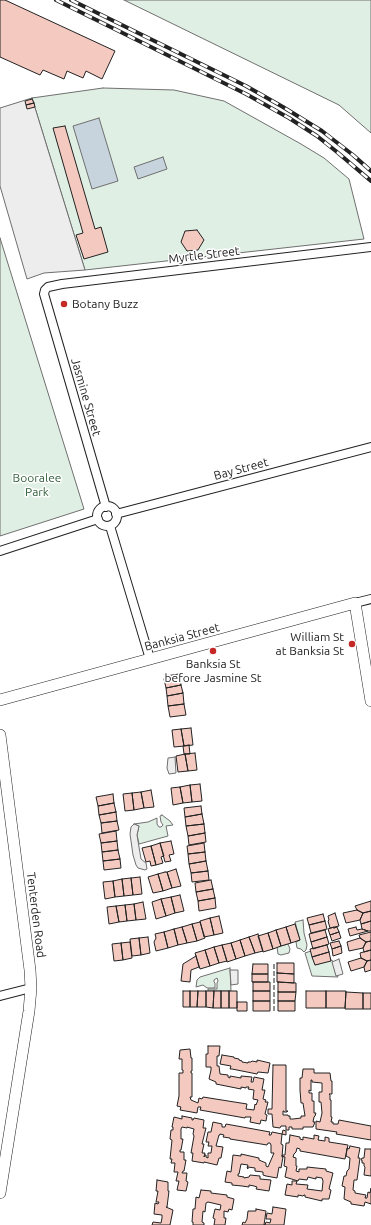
<!DOCTYPE html>
<style>
body{margin:0}
canvas{display:block;background:#fff}
</style>
<canvas width="371" height="1225"></canvas>
<script>
const ctx = document.querySelector('canvas').getContext('2d');
ctx.lineJoin = 'round';
function paint(path, color) {
  ctx.fillStyle = color;
  ctx.fill(path, 'evenodd');
}
function shape(rows) {
  const path = new Path2D();
  for (const r of rows) {
    if (r.length === 3) {
      path.moveTo(r[0] + r[2], r[1]);
      path.arc(r[0], r[1], r[2], 0, 2 * Math.PI);
      continue;
    }
    path.moveTo(r[0], r[1]);
    for (let i = 2; i < r.length; i += 2) path.lineTo(r[i], r[i + 1]);
  }
  return path;
}
function stroke(path, color, width, dash) {
  ctx.strokeStyle = color;
  ctx.lineWidth = width;
  ctx.lineCap = dash ? 'butt' : 'round';
  ctx.setLineDash(dash || []);
  ctx.stroke(path);
}
function write(font, color, halo, rows, align = 'center') {
  ctx.font = font + ' Ubuntu,sans-serif';
  ctx.lineWidth = 3;
  ctx.setLineDash([]);
  ctx.textBaseline = 'middle';
  ctx.strokeStyle = halo;
  ctx.fillStyle = color;
  for (const [text, x, y, turn = 0] of rows) {
    ctx.save();
    ctx.translate(x, y);
    ctx.rotate((+turn || 0) * Math.PI / 180);
    ctx.textAlign = isNaN(turn) ? turn : align;
    if (halo) ctx.strokeText(text, 0, 0);
    ctx.fillText(text, 0, 0);
    ctx.restore();
  }
}
const green = shape([
 [124,0,371,0,371,133,339,105,124,0],
 [103,88,174,90,224,101,301,144,324,158,349,179,364,239,85,270,32,98,103,88],
 [0,238,84,509,0,536,0,238],
 [162,815,170,821,173,825,166,826,168,836,139,844,137,835,139,826,134,824,148,822,157,818,157,824,159,827,161,827,163,825,161,822,160,816,162,815],
 [303,920,304,933,307,945,306,950,304,952,301,949,297,948,296,942,300,940,295,922,303,920],
 [288,944,290,949,289,953,281,955,278,954,277,947,288,944],
 [311,951,315,965,332,960,336,975,337,975,338,977,312,976,305,953,311,951],
 [230,968,231,991,208,991,208,989,217,989,217,983,218,981,217,978,214,980,214,982,215,983,215,988,207,988,203,985,196,987,197,980,200,977,230,968]
]);
paint(green, '#e0efe3');
stroke(green, '#6f6f6f', 1);
const parking = shape([
 [32,98,85,270,44,273,27,279,0,186,0,108,32,98],
 [175,757,176,773,169,774,167,768,168,758,175,757],
 [134,824,139,826,137,835,141,859,146,863,147,869,145,870,138,868,136,865,133,855,130,834,131,827,134,824],
 [339,959,343,974,336,976,332,962,339,959],
 [230,970,238,970,238,984,231,985,230,970]
]);
paint(parking, '#ededed');
stroke(parking, '#6f6f6f', 1);
const water = shape([
 [99,118,118,181,92,189,73,126,99,118],
 [163,157,167,169,138,179,134,167,163,157]
]);
paint(water, '#c7d3dd');
stroke(water, '#6f6f6f', 1);
const building = shape([
 [0,0,5,0,115,51,102,79,86,71,83,78,67,71,64,79,43,70,40,75,0,57,0,0],
 [32,99,34,103,26,105,25,101,32,99],
 [34,103,35,107,27,109,26,105,34,103],
 [65,126,95,229,101,227,108,252,84,259,76,235,83,233,53,128,65,126],
 [197,230,204,240,198,250,187,251,181,242,185,231,197,230],
 [179,674,181,685,166,688,164,679,166,676,179,674],
 [181,685,183,693,167,696,166,688,181,685],
 [183,693,184,704,168,706,167,696,183,693],
 [184,704,186,715,170,717,168,706,184,704],
 [191,728,193,745,184,746,181,729,191,728],
 [181,729,184,746,174,747,172,730,181,729],
 [189,745,190,754,184,754,183,746,189,745],
 [195,753,197,770,188,771,185,754,195,753],
 [185,754,188,771,178,772,176,756,185,754],
 [200,784,202,801,192,802,190,785,200,784],
 [190,785,192,802,183,803,180,787,190,785],
 [180,787,183,803,173,805,171,788,180,787],
 [151,790,154,807,144,808,141,792,151,790],
 [141,792,144,808,134,810,132,793,141,792],
 [132,793,134,810,125,811,123,794,132,793],
 [113,794,114,803,98,806,96,797,113,794],
 [114,803,116,812,99,815,98,806,114,803],
 [201,806,202,814,185,817,184,808,201,806],
 [116,812,117,821,101,823,99,815,116,812],
 [202,814,204,824,186,826,185,817,202,814],
 [117,821,119,830,102,833,101,823,117,821],
 [204,824,205,833,188,836,186,826,204,824],
 [116,831,117,841,101,843,99,834,116,831],
 [205,833,206,842,189,845,188,836,205,833],
 [117,841,118,850,102,852,101,843,117,841],
 [171,841,174,854,169,855,171,861,165,862,160,843,171,841],
 [160,843,164,856,161,857,163,863,156,865,151,846,160,843],
 [204,843,205,852,188,854,187,846,204,843],
 [151,846,156,865,151,866,150,861,146,862,142,848,151,846],
 [118,850,120,859,103,861,102,852,118,850],
 [205,852,206,861,189,864,188,854,205,852],
 [120,859,121,868,104,870,103,861,120,859],
 [206,861,208,871,191,873,189,864,206,861],
 [176,869,181,886,172,888,167,872,176,869],
 [208,871,209,880,192,882,191,873,208,871],
 [165,872,167,872,172,888,163,891,158,874,165,872],
 [158,874,163,891,153,893,148,877,158,874],
 [140,877,142,894,133,895,131,878,140,877],
 [131,878,133,895,124,896,122,879,131,878],
 [122,879,124,896,115,897,113,881,122,879],
 [211,880,213,889,196,892,195,883,211,880],
 [113,881,115,897,105,899,103,882,113,881],
 [213,889,215,898,198,901,196,892,213,889],
 [180,895,184,911,175,913,171,897,180,895],
 [171,897,175,913,166,916,161,899,171,897],
 [215,898,216,908,199,911,198,901,215,898],
 [161,899,166,916,156,919,152,902,161,899],
 [371,901,371,911,363,913,357,910,355,906,371,901],
 [143,902,146,919,136,920,134,904,143,902],
 [134,904,136,920,127,921,125,905,134,904],
 [125,905,127,921,119,922,116,906,125,905],
 [116,906,119,922,109,924,107,907,116,906],
 [357,910,363,913,360,920,346,923,343,913,357,910],
 [371,911,371,921,361,924,360,920,363,913,371,911],
 [335,913,339,926,330,928,328,921,329,920,328,916,335,913],
 [323,914,325,921,309,925,307,918,323,914],
 [219,916,223,933,214,935,210,918,219,916],
 [210,918,214,935,204,937,200,921,210,918],
 [325,921,327,929,311,933,309,925,325,921],
 [371,921,371,931,368,931,362,929,361,924,371,921],
 [200,922,205,938,197,941,192,924,200,922],
 [192,924,197,941,187,943,182,927,192,924],
 [295,924,300,940,291,943,286,927,295,924],
 [182,927,187,943,178,945,174,929,182,927],
 [286,927,291,943,281,946,276,930,286,927],
 [356,927,357,930,362,929,368,931,350,936,348,929,356,927],
 [334,928,337,927,339,932,330,935,328,929,334,927,334,928],
 [174,929,178,945,168,948,164,932,174,929],
 [276,930,281,946,273,949,268,933,276,930],
 [325,930,327,937,311,942,309,934,325,930],
 [164,932,168,948,156,951,154,942,156,938,155,934,164,932],
 [339,932,341,938,332,941,330,935,339,932],
 [371,932,371,941,366,942,360,938,359,935,371,932],
 [268,933,273,949,263,952,258,936,268,933],
 [258,934,263,951,255,953,249,937,258,934],
 [148,937,150,953,141,955,139,938,148,937],
 [249,937,255,953,245,956,240,940,249,937],
 [327,937,329,944,313,949,311,942,327,937],
 [139,938,141,955,132,956,130,939,139,938],
 [360,938,366,942,363,948,349,951,347,942,360,938],
 [240,940,245,956,236,959,231,943,240,940],
 [339,941,341,946,332,949,330,943,339,941],
 [371,941,371,950,364,952,363,948,366,942,371,941],
 [130,942,132,958,123,960,121,943,130,942],
 [121,943,123,960,114,961,112,944,121,943],
 [231,943,236,959,227,962,222,945,231,943],
 [222,945,227,961,219,963,214,947,222,945],
 [327,945,329,952,312,957,310,949,327,945],
 [341,946,342,953,333,956,332,949,341,946],
 [214,947,219,963,210,966,205,950,214,947],
 [205,950,210,966,200,969,195,953,205,950],
 [371,950,371,960,367,961,361,958,360,953,371,950],
 [329,952,331,961,315,965,312,957,329,952],
 [196,956,199,967,191,970,190,982,181,981,183,964,196,956],
 [361,958,367,961,364,967,351,971,348,962,361,958],
 [371,960,371,970,365,972,364,967,367,961,371,960],
 [277,963,294,963,294,974,277,973,277,963],
 [253,964,268,964,268,974,252,974,253,964],
 [277,973,294,974,294,983,277,982,277,973],
 [252,974,268,974,268,982,252,982,252,974],
 [253,982,270,982,270,991,253,991,253,982],
 [278,982,296,983,296,992,278,992,278,982],
 [183,991,190,991,190,1007,183,1007,183,991],
 [190,991,198,991,197,1007,190,1007,190,991],
 [198,991,206,991,206,1007,197,1007,198,991],
 [206,991,214,991,213,1008,206,1007,206,991],
 [214,991,221,991,221,1008,213,1008,214,991],
 [221,991,229,991,229,1008,221,1008,221,991],
 [229,991,237,991,237,1008,229,1008,229,991],
 [253,991,270,991,270,1001,253,1001,253,991],
 [306,991,326,991,326,1008,306,1008,306,991],
 [326,991,346,991,345,1008,326,1008,326,991],
 [278,992,296,992,295,1001,278,1001,278,992],
 [346,992,363,993,363,1009,345,1009,346,992],
 [363,993,371,993,371,1009,363,1009,363,993],
 [253,1001,270,1001,270,1011,253,1011,253,1001],
 [278,1001,295,1001,295,1011,278,1011,278,1001],
 [237,1002,247,1002,247,1011,237,1011,237,1002],
 [208,1046,220,1046,219,1056,217,1056,217,1066,219,1066,220,1074,228,1075,228,1077,230,1078,230,1076,241,1078,241,1076,252,1077,251,1082,253,1082,254,1077,264,1079,262,1090,265,1090,263,1099,266,1100,265,1102,268,1102,265,1114,267,1115,266,1121,261,1120,260,1124,250,1122,251,1117,245,1117,245,1118,200,1110,201,1107,198,1107,197,1113,180,1110,181,1107,177,1106,179,1096,179,1073,183,1073,183,1070,182,1070,182,1059,179,1059,180,1050,190,1049,191,1058,192,1058,192,1071,191,1071,191,1073,192,1073,192,1097,190,1097,191,1100,198,1103,199,1098,202,1099,203,1097,247,1104,246,1109,254,1110,255,1104,256,1105,258,1100,253,1099,254,1090,248,1089,249,1087,246,1087,246,1088,241,1087,241,1089,216,1084,216,1082,209,1079,211,1070,211,1067,206,1067,206,1054,208,1054,208,1046],
 [222,1055,234,1057,234,1058,239,1059,239,1060,242,1061,242,1062,248,1063,248,1062,251,1062,252,1061,257,1062,257,1060,270,1063,268,1073,258,1072,257,1074,232,1069,230,1069,231,1066,220,1064,222,1055],
 [273,1065,286,1065,286,1111,288,1111,287,1112,284,1112,284,1111,283,1111,283,1115,288,1115,288,1116,290,1116,290,1119,293,1119,301,1118,301,1116,305,1116,303,1103,301,1103,300,1090,300,1078,302,1078,303,1069,314,1069,314,1073,330,1073,331,1081,332,1081,332,1094,329,1094,330,1095,330,1100,331,1100,331,1117,332,1117,331,1122,333,1122,333,1124,338,1124,339,1120,371,1126,371,1140,336,1134,337,1132,316,1129,316,1121,320,1122,322,1113,321,1102,319,1102,319,1092,322,1092,322,1083,312,1082,312,1080,311,1080,311,1091,309,1090,309,1093,312,1093,312,1101,314,1101,314,1113,316,1113,315,1116,314,1117,313,1122,315,1122,313,1127,303,1127,303,1129,292,1129,292,1127,289,1127,289,1130,286,1130,286,1126,281,1126,280,1128,273,1127,272,1114,268,1114,268,1109,272,1109,273,1065],
 [182,1116,192,1118,192,1120,193,1120,194,1118,204,1120,203,1128,206,1128,202,1144,204,1144,202,1153,205,1153,204,1157,205,1155,206,1155,206,1157,208,1158,208,1153,211,1153,212,1146,208,1146,209,1142,206,1142,208,1132,211,1132,213,1122,222,1124,222,1127,225,1127,226,1124,270,1132,269,1135,271,1135,272,1132,282,1134,283,1130,286,1131,286,1135,282,1134,281,1144,283,1145,282,1157,283,1157,281,1168,279,1167,277,1178,266,1176,263,1175,263,1172,255,1171,255,1168,248,1167,248,1169,247,1168,248,1165,241,1164,239,1174,238,1174,238,1176,244,1177,244,1178,249,1177,250,1175,260,1176,260,1179,271,1180,269,1191,256,1189,257,1187,254,1186,249,1185,249,1187,242,1186,232,1185,232,1183,225,1182,227,1171,231,1172,233,1155,241,1156,241,1154,259,1158,259,1160,266,1163,266,1166,268,1167,274,1153,271,1153,271,1145,270,1143,268,1143,267,1145,261,1144,230,1139,230,1138,223,1137,224,1135,220,1134,220,1135,219,1135,216,1146,223,1147,221,1158,219,1158,217,1165,204,1162,204,1163,192,1161,193,1153,191,1153,194,1136,193,1134,194,1129,187,1127,187,1128,182,1127,181,1129,181,1139,183,1139,181,1150,180,1150,180,1152,184,1152,184,1160,186,1160,184,1171,183,1171,182,1173,187,1173,186,1181,188,1182,186,1191,177,1190,179,1181,176,1181,178,1172,174,1172,175,1163,171,1163,172,1159,170,1159,172,1140,170,1139,171,1130,173,1130,173,1127,172,1127,174,1117,182,1119,182,1116],
 [290,1135,300,1137,300,1139,303,1140,303,1137,314,1139,314,1135,319,1136,318,1140,325,1141,325,1137,329,1138,329,1142,348,1145,345,1159,300,1151,300,1149,297,1148,296,1152,294,1154,293,1157,296,1158,296,1166,297,1166,296,1171,299,1172,299,1169,307,1169,307,1167,326,1169,326,1171,333,1173,329,1189,331,1190,329,1199,322,1199,322,1201,305,1197,305,1195,304,1195,303,1196,298,1195,298,1197,285,1195,287,1184,292,1185,292,1181,297,1181,296,1184,308,1185,307,1189,322,1191,323,1181,322,1178,316,1177,316,1179,308,1177,307,1180,299,1179,298,1181,285,1177,287,1167,284,1166,285,1157,282,1156,282,1155,285,1155,286,1143,289,1143,290,1135],
 [350,1146,360,1148,358,1158,360,1158,357,1180,354,1180,353,1190,355,1191,355,1193,366,1195,365,1198,367,1198,368,1192,370,1193,371,1188,371,1204,365,1202,364,1206,351,1204,351,1202,344,1199,345,1187,342,1186,344,1176,346,1176,347,1171,349,1169,350,1158,346,1156,347,1148,349,1149,350,1146],
 [365,1149,371,1149,371,1176,364,1175,365,1167,364,1166,364,1163,362,1163,362,1160,361,1160,362,1158,364,1158,365,1149],
 [157,1180,168,1182,168,1191,169,1191,167,1207,166,1207,173,1210,170,1225,152,1225,153,1222,161,1223,162,1218,162,1215,154,1214,155,1203,158,1204,159,1202,156,1202,158,1191,156,1191,157,1180],
 [201,1190,211,1191,211,1193,227,1195,227,1197,234,1199,232,1210,229,1209,228,1212,224,1211,224,1218,226,1218,225,1225,214,1225,215,1219,213,1218,215,1209,220,1210,221,1205,208,1202,206,1203,205,1212,203,1211,202,1222,204,1223,204,1225,193,1225,193,1222,192,1222,193,1209,195,1209,196,1197,199,1198,201,1190],
 [273,1207,286,1209,284,1225,265,1225,266,1222,270,1223,271,1219,266,1219,267,1213,272,1214,273,1207],
 [256,1209,266,1211,264,1225,265,1225,242,1225,243,1222,245,1223,247,1219,248,1211,256,1211,256,1209]
]);
paint(building, '#f3c9c0');
stroke(building, '#222', 1);
const street = shape([
 [107,516,10],
 [106,507,44,294,45,290,48,287,62,284,371,247],
 [116,514,371,447],
 [110,526,150,659],
 [0,551,98,519],
 [355,603,371,599],
 [0,996,31,988]
]);
const secondary = shape([
 [0,700,355,603,371,701],
 [0,735,30,970,31,988,29,1011,0,1193]
]);
stroke(street, '#222', 10);
stroke(secondary, '#222', 12);
stroke(street, '#fff', 8);
stroke(secondary, '#fff', 11);
const rail = shape([
 [56,0,246,94,289,118,317,136,337,152,371,181],
 [71,0,246,86,283,107,322,131,353,155,371,171]
]);
stroke(rail, '#222', 4);
stroke(rail, '#fff', 2.5, [8]);
stroke(shape([
 [274,964,274,1012]
]), '#222', 1, [5, 2]);
for (const [x, y, r, color] of [
 [64,304,4,"#c62828"],
 [352,644,4,"#c62828"],
 [213,651,4,"#c62828"]
]) {
  const dot = new Path2D();
  dot.arc(x, y, r, 0, 2 * Math.PI);
  ctx.fillStyle = color;
  ctx.fill(dot);
  stroke(dot, '#fff', 1.5);
}
write('12px', '#222', '#fff', [
 ["Myrtle Street",204,255,-7],
 ["Jasmine Street",86,397,74],
 ["Bay Street",241,469,-15],
 ["Banksia Street",182,637,-15],
 ["Tenterden Road",36,915,83]
]);
write('12px', '#222', '#fff', [
 ["Botany Buzz",72,304],
 ["William St",344,637,"right"],
 ["at Banksia St",344,651,"right"],
 ["Banksia St",213,664,"center"],
 ["before Jasmine St",213,678,"center"]
], 'left');
write('12px', '#2f5e38', '#fff', [
 ["Booralee",37,478],
 ["Park",37,492]
]);
</script>
